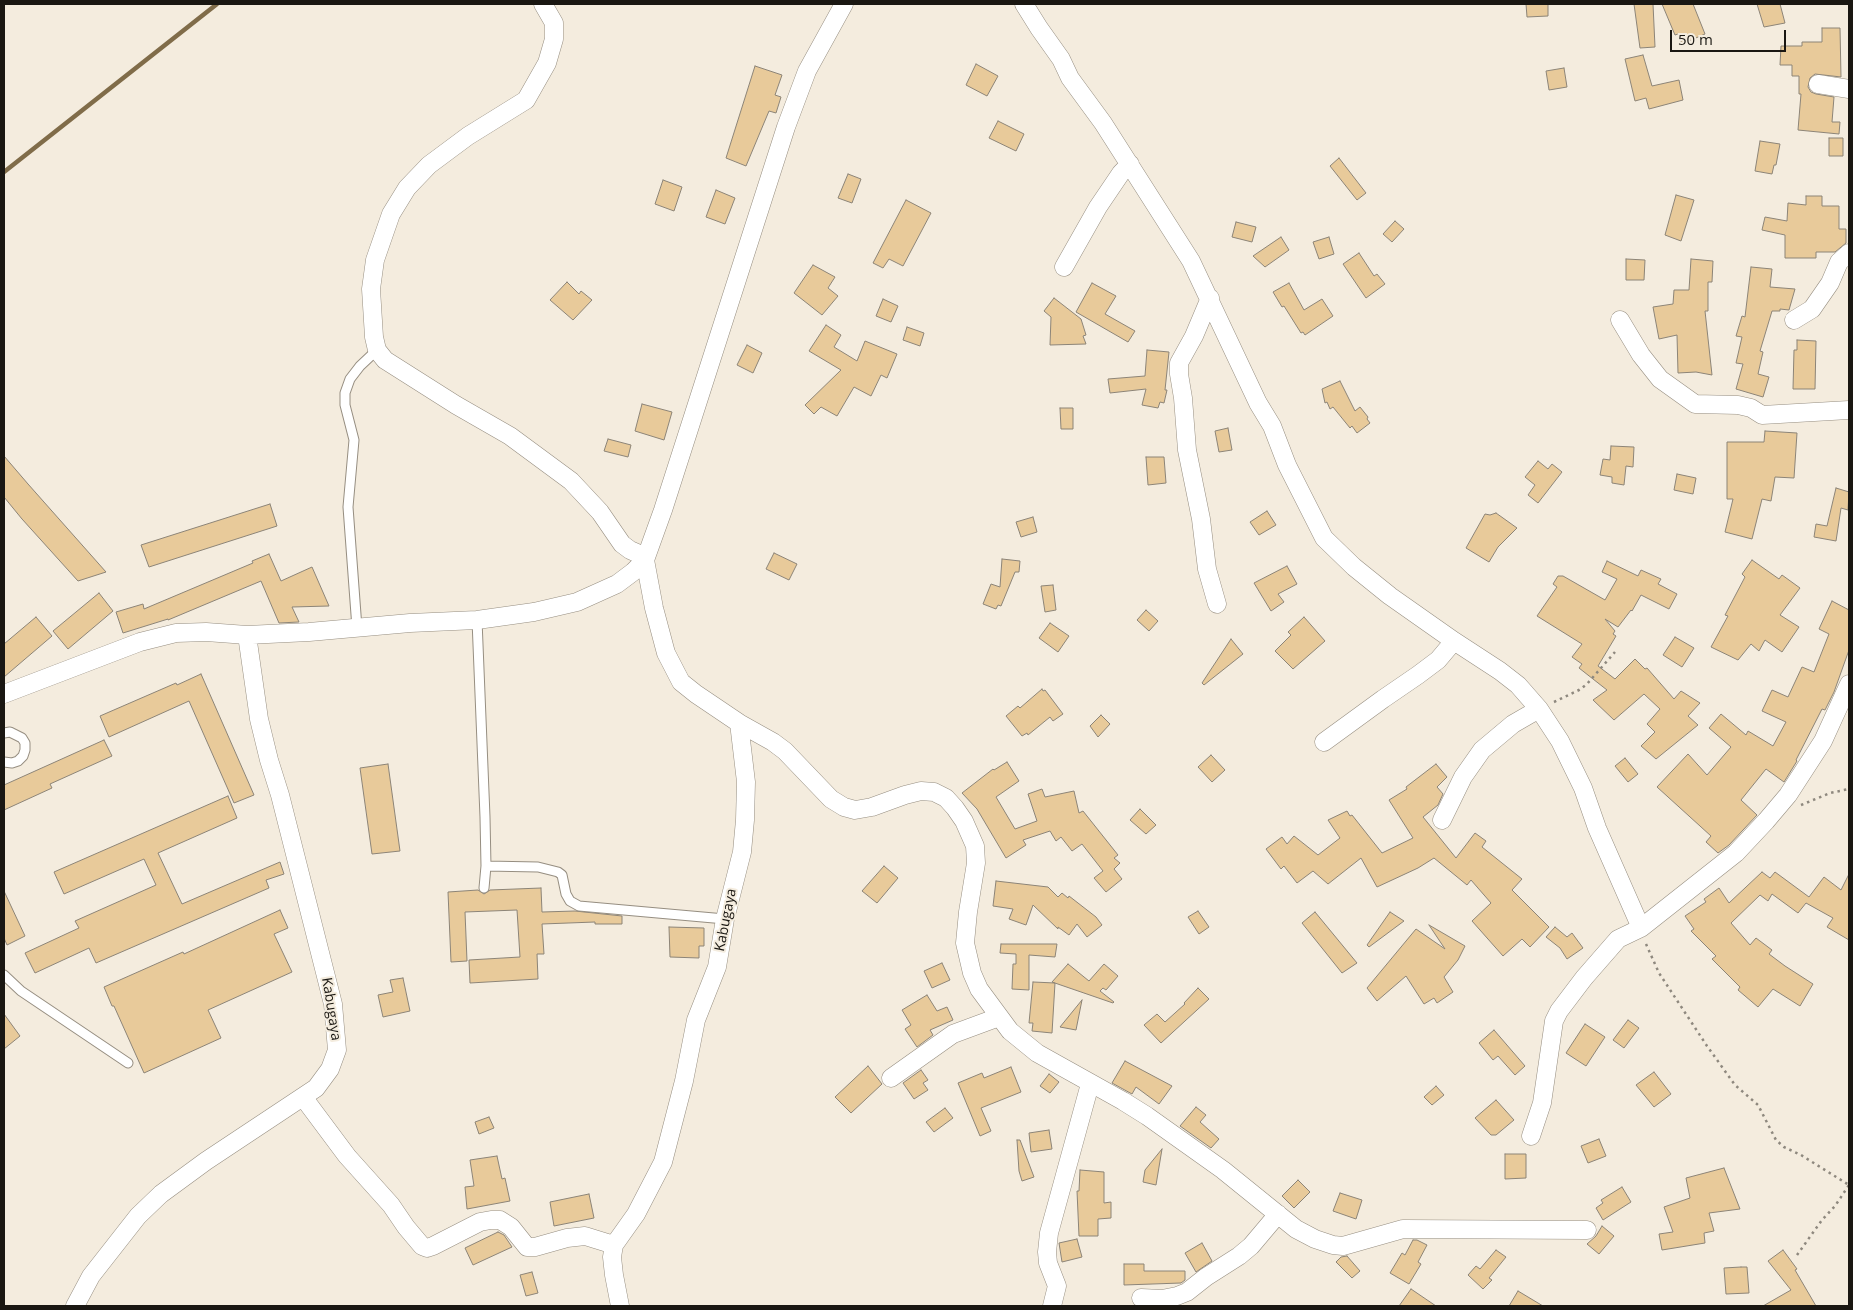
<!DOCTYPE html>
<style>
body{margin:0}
#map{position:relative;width:1853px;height:1310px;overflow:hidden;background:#f4ecde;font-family:"Open Sans",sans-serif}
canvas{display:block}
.frame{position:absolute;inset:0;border:5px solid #1a1712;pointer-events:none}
.scale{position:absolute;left:1670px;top:30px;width:116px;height:22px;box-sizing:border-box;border:2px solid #1a1712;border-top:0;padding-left:6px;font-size:15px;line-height:18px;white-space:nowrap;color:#1a1712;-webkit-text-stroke:4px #f4ecde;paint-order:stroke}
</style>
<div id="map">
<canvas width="1853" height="1310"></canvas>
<div class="frame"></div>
<div class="scale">50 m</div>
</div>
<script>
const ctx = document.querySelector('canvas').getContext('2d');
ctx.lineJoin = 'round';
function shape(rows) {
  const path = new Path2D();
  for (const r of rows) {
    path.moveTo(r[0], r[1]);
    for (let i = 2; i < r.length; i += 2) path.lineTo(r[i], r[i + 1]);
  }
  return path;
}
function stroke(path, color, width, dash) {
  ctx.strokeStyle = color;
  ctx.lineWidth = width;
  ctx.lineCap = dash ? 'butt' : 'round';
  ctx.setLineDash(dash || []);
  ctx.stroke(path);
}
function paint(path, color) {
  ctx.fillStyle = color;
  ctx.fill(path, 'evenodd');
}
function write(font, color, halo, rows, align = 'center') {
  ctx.font = font + ' "Open Sans",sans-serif';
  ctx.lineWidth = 4;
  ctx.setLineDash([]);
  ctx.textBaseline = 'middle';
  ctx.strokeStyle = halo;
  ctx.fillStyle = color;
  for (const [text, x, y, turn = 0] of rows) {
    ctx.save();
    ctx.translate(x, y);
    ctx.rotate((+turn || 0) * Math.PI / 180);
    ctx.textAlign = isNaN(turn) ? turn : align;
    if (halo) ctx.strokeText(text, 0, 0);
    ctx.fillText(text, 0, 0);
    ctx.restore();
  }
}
stroke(shape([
 [4,172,217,4]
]), '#806c49', 4.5);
const building = shape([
 [1526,4,1548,4,1548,16,1527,17,1526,4],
 [1634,4,1653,4,1655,47,1640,48,1634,4],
 [1662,4,1693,4,1705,34,1682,44,1678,34,1675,35,1662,4],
 [1757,4,1780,4,1785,23,1764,27,1757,4],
 [1822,28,1840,28,1841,77,1815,74,1810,78,1808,87,1811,92,1816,94,1834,97,1832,122,1840,122,1839,134,1798,130,1801,94,1799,94,1799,76,1792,76,1792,65,1780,65,1781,46,1802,46,1802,42,1822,42,1822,28],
 [1643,55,1652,86,1679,80,1683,100,1649,109,1646,98,1635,101,1625,59,1643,55],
 [976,64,998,76,987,96,966,85,976,64],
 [755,66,782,75,775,95,781,97,776,113,769,111,746,166,726,158,755,66],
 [1564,68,1567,87,1549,90,1546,71,1564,68],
 [998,121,1024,134,1016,151,989,138,998,121],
 [1829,138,1843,138,1843,156,1829,156,1829,138],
 [1760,141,1780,144,1776,165,1774,165,1772,174,1755,171,1760,141],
 [1339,158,1366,193,1357,200,1330,166,1339,158],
 [848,174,861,179,852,203,838,198,848,174],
 [663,180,682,187,674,211,655,204,663,180],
 [716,190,735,198,725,224,706,217,716,190],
 [1676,195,1694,200,1681,241,1665,235,1676,195],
 [1806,196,1822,196,1822,206,1839,206,1839,229,1846,229,1846,243,1835,252,1816,252,1816,258,1785,258,1785,235,1762,230,1765,217,1787,221,1788,203,1806,205,1806,196],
 [906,200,931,213,903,266,889,259,883,268,873,263,906,200],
 [1395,221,1404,229,1392,242,1383,234,1395,221],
 [1236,222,1256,227,1252,242,1232,237,1236,222],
 [1281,237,1289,250,1265,267,1253,256,1281,237],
 [1329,237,1334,254,1319,259,1313,242,1329,237],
 [1359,253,1374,276,1377,274,1385,284,1366,298,1343,264,1359,253],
 [1626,259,1645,260,1644,280,1626,280,1626,259],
 [1691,259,1713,261,1712,282,1708,282,1708,311,1705,311,1712,375,1696,372,1678,373,1677,335,1659,339,1653,307,1673,304,1674,290,1689,290,1691,259],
 [813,265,835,277,828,288,838,296,822,315,794,293,813,265],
 [1751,267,1772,269,1770,287,1795,289,1789,310,1780,309,1780,311,1772,311,1760,351,1763,352,1758,374,1769,377,1763,397,1736,389,1743,364,1736,363,1742,337,1736,336,1742,316,1745,317,1751,267],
 [567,282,579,294,581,291,592,300,573,320,550,300,567,282],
 [1092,283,1116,296,1105,314,1135,331,1128,342,1076,312,1092,283],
 [1289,283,1304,310,1322,299,1333,316,1305,335,1303,332,1301,333,1284,306,1282,307,1273,292,1289,283],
 [1054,298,1081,319,1086,335,1083,336,1086,344,1050,345,1051,317,1044,311,1054,298],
 [883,299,898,306,891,322,876,316,883,299],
 [826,325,841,335,834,347,857,361,865,341,897,354,887,378,881,375,871,396,854,387,837,416,821,407,814,414,805,405,841,370,809,351,826,325],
 [907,327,924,333,920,346,903,340,907,327],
 [1797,340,1816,341,1815,389,1793,389,1794,350,1797,350,1797,340],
 [747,345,762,353,753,373,737,365,747,345],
 [1147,350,1169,352,1165,390,1167,390,1164,403,1160,402,1158,408,1142,405,1146,389,1110,393,1108,379,1145,376,1147,350],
 [1340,381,1355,411,1360,407,1368,417,1367,419,1370,423,1357,433,1352,426,1350,428,1333,407,1330,409,1327,402,1325,403,1322,389,1340,381],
 [642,404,672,412,664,440,635,431,642,404],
 [1060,408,1073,408,1073,429,1061,429,1060,408],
 [1228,428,1232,450,1219,452,1215,431,1228,428],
 [1765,431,1797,433,1794,478,1775,477,1771,501,1762,499,1752,539,1725,532,1733,499,1727,499,1727,442,1764,442,1765,431],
 [608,439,631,445,628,457,604,451,608,439],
 [1611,446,1634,447,1633,467,1626,466,1624,485,1612,483,1612,477,1600,475,1603,459,1610,460,1611,446],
 [4,456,28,484,106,572,78,581,22,519,4,497,4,456],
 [1146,457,1164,457,1166,483,1148,485,1146,457],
 [1538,461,1548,469,1552,464,1562,472,1538,503,1528,495,1535,485,1525,477,1538,461],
 [1677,474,1696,478,1693,494,1674,490,1677,474],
 [1836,488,1849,492,1848,510,1841,508,1836,541,1814,537,1816,524,1827,526,1836,488],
 [270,504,277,526,149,567,141,545,270,504],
 [1267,511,1276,525,1259,535,1250,522,1267,511],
 [1496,513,1517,528,1498,547,1489,562,1466,548,1485,514,1490,515,1496,513],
 [1033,517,1037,532,1021,537,1016,522,1033,517],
 [774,553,797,564,789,580,766,569,774,553],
 [269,554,281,581,312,567,329,606,292,607,299,622,279,623,261,581,168,620,168,619,123,633,116,612,143,604,144,609,253,563,252,561,269,554],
 [1002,559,1020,561,1019,572,1015,572,1001,606,998,605,996,609,983,604,991,584,1000,587,1002,559],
 [1752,560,1779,579,1782,575,1800,588,1780,615,1799,627,1782,652,1765,640,1759,651,1751,644,1738,660,1711,647,1728,616,1725,615,1745,577,1742,574,1752,560],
 [1607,561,1638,576,1641,570,1661,579,1658,584,1677,594,1669,609,1641,595,1632,611,1631,610,1618,627,1605,619,1615,631,1613,634,1616,636,1598,666,1615,679,1635,659,1645,669,1647,668,1674,699,1681,691,1700,703,1688,716,1698,725,1656,759,1641,746,1655,732,1647,724,1660,709,1644,694,1614,720,1593,700,1607,690,1579,668,1582,664,1572,657,1582,644,1537,616,1557,587,1553,584,1558,576,1563,576,1605,600,1617,579,1602,572,1607,561],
 [1287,566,1297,584,1278,594,1284,602,1271,611,1254,583,1287,566],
 [1053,585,1056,610,1045,612,1041,586,1053,585],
 [99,593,113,611,68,649,53,631,99,593],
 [1832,601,1849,610,1849,650,1834,692,1825,710,1822,709,1796,760,1797,761,1784,782,1766,769,1741,800,1757,815,1729,845,1718,853,1706,842,1711,836,1657,787,1688,754,1707,775,1731,747,1709,728,1721,714,1746,735,1748,731,1773,746,1786,722,1762,711,1772,690,1788,697,1802,667,1814,672,1829,634,1819,629,1832,601],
 [1146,610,1158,621,1149,631,1137,620,1146,610],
 [36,617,52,636,4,677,4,644,36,617],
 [1304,617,1325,641,1293,669,1275,651,1291,635,1288,632,1304,617],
 [1050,623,1069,636,1058,652,1039,638,1050,623],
 [1675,637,1694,648,1682,667,1663,655,1675,637],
 [1231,639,1243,654,1204,685,1202,683,1231,639],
 [201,674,254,795,234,803,189,701,109,737,100,716,176,683,177,685,201,674],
 [1042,689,1043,691,1045,690,1063,714,1053,721,1050,717,1028,735,1027,733,1022,736,1006,716,1018,706,1020,708,1042,689],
 [1101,715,1110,724,1098,737,1090,726,1101,715],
 [104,740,112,756,50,784,52,788,4,810,4,785,104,740],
 [1211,755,1225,770,1212,782,1198,767,1211,755],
 [1625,758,1638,774,1628,782,1615,766,1625,758],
 [1007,762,1019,781,996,797,1015,829,1037,821,1028,794,1042,789,1045,797,1074,791,1079,813,1083,811,1118,855,1114,858,1120,863,1114,869,1122,879,1106,892,1094,878,1103,871,1082,844,1072,851,1061,837,1056,841,1050,831,1023,840,1026,845,1006,858,977,809,962,793,993,769,994,770,1007,762],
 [388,764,400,851,372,854,360,768,388,764],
 [1436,764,1447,777,1437,787,1443,794,1438,805,1423,817,1456,858,1475,833,1486,841,1482,847,1522,879,1512,890,1549,927,1530,947,1522,939,1503,956,1472,921,1491,903,1471,880,1467,885,1434,858,1418,868,1377,887,1361,858,1328,884,1313,871,1297,883,1284,866,1281,869,1266,849,1282,837,1287,844,1294,836,1318,855,1340,838,1328,820,1347,811,1350,816,1352,815,1382,853,1413,838,1389,800,1407,789,1406,787,1436,764],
 [228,796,237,818,158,853,182,904,280,862,284,874,266,880,269,888,96,963,89,948,35,973,25,953,79,928,75,921,156,885,144,859,64,894,54,872,228,796],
 [1140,809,1156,825,1146,834,1130,820,1140,809],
 [884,866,898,878,877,903,862,891,884,866],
 [1762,872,1770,878,1775,872,1809,897,1824,877,1841,890,1849,874,1849,940,1827,927,1833,918,1806,903,1798,913,1772,894,1768,901,1760,895,1731,923,1750,945,1756,938,1772,950,1769,954,1785,966,1813,984,1800,1006,1773,989,1758,1007,1738,990,1740,987,1712,959,1716,956,1691,931,1694,929,1685,916,1706,902,1704,899,1719,888,1729,903,1762,872],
 [996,881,1048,887,1058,897,1062,893,1068,898,1069,896,1096,917,1102,925,1087,937,1077,924,1069,935,1058,927,1058,929,1033,905,1026,925,1009,919,1013,909,993,906,996,881],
 [541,888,542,912,575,911,622,916,622,924,595,924,595,922,542,924,544,954,537,954,538,979,470,983,469,960,520,957,517,910,465,912,467,961,451,962,448,892,478,890,484,894,490,890,541,888],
 [4,891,25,936,7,945,4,938,4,891],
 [280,910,288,928,274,934,292,972,208,1010,221,1038,144,1073,114,1006,112,1006,104,987,183,952,184,954,280,910],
 [1198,911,1209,927,1199,934,1188,917,1198,911],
 [1315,912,1357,963,1342,973,1302,923,1315,912],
 [1390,912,1404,921,1369,947,1367,945,1390,912],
 [1429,925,1465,946,1458,960,1444,977,1453,992,1437,1003,1434,998,1424,1004,1406,976,1377,1001,1367,988,1416,929,1445,949,1429,925],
 [669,927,704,928,704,946,699,946,699,958,670,957,669,927],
 [1555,927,1567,937,1572,933,1583,948,1567,959,1560,948,1546,937,1555,927],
 [1001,944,1057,944,1055,957,1029,955,1029,990,1012,989,1013,964,1016,964,1016,954,1000,953,1001,944],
 [942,963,950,980,932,988,924,971,942,963],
 [1068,964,1089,981,1104,964,1118,976,1106,990,1103,988,1100,991,1114,1002,1113,1003,1052,982,1068,964],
 [403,978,410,1011,383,1017,378,995,393,992,390,980,403,978],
 [1033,982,1055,983,1052,1033,1032,1031,1033,1023,1029,1023,1033,982],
 [1198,988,1209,999,1161,1043,1144,1025,1157,1014,1165,1022,1185,1004,1184,1003,1198,988],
 [927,995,937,1011,947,1007,953,1020,930,1030,933,1035,917,1047,905,1029,911,1025,902,1010,927,995],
 [1082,1000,1076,1030,1060,1027,1082,1000],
 [4,1014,20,1036,4,1049,4,1014],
 [1628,1020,1639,1028,1624,1048,1613,1040,1628,1020],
 [1585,1024,1605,1037,1586,1066,1566,1053,1585,1024],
 [1494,1030,1525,1066,1515,1075,1498,1056,1493,1060,1479,1043,1494,1030],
 [1125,1061,1172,1086,1159,1104,1136,1087,1132,1094,1112,1083,1125,1061],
 [868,1066,882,1084,851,1113,835,1097,868,1066],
 [1011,1067,1021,1092,981,1108,991,1131,980,1136,958,1083,982,1073,984,1078,1011,1067],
 [921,1070,928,1080,923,1083,928,1090,914,1099,903,1083,921,1070],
 [1654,1072,1671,1094,1654,1107,1636,1085,1654,1072],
 [1049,1074,1059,1082,1050,1093,1040,1086,1049,1074],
 [1436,1086,1444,1095,1432,1105,1424,1097,1436,1086],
 [1496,1100,1514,1120,1496,1135,1491,1135,1475,1118,1496,1100],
 [1196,1107,1206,1115,1200,1122,1219,1139,1211,1148,1180,1126,1196,1107],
 [945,1108,953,1118,934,1132,926,1122,945,1108],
 [489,1117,494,1128,479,1134,475,1122,489,1117],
 [1049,1130,1052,1149,1031,1152,1029,1133,1049,1130],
 [1599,1139,1606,1156,1588,1163,1581,1146,1599,1139],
 [1017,1140,1020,1140,1034,1177,1022,1181,1019,1171,1017,1140],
 [1162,1149,1156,1185,1143,1182,1145,1170,1162,1149],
 [1505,1154,1526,1154,1526,1178,1505,1179,1505,1154],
 [497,1156,502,1179,505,1178,510,1201,467,1209,465,1187,474,1186,470,1160,497,1156],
 [1724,1168,1740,1209,1709,1213,1714,1231,1704,1233,1705,1243,1662,1250,1659,1234,1673,1232,1664,1207,1690,1198,1686,1178,1724,1168],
 [1080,1170,1104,1172,1104,1203,1111,1202,1111,1218,1098,1219,1098,1236,1079,1236,1077,1191,1079,1191,1080,1170],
 [1298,1180,1310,1192,1294,1208,1282,1196,1298,1180],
 [1622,1187,1631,1202,1603,1220,1596,1208,1603,1203,1601,1200,1622,1187],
 [1340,1193,1362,1200,1356,1219,1333,1211,1340,1193],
 [589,1194,594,1218,554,1226,550,1202,589,1194],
 [1602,1226,1614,1236,1599,1254,1587,1244,1596,1236,1602,1226],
 [498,1232,504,1235,512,1247,473,1265,465,1248,498,1232],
 [1077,1239,1082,1257,1062,1262,1059,1243,1077,1239],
 [1413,1240,1417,1240,1427,1245,1418,1262,1421,1264,1409,1284,1390,1273,1402,1253,1405,1255,1413,1240],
 [1202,1243,1212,1261,1196,1272,1185,1253,1202,1243],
 [1496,1250,1506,1257,1489,1278,1492,1280,1483,1289,1468,1275,1476,1266,1480,1269,1496,1250],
 [1783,1250,1797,1269,1795,1270,1816,1306,1763,1306,1791,1290,1768,1261,1783,1250],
 [1347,1256,1360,1271,1352,1278,1336,1262,1341,1257,1347,1256],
 [1124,1264,1144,1264,1144,1271,1185,1271,1185,1280,1181,1283,1124,1285,1124,1264],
 [1741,1267,1747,1267,1749,1293,1726,1294,1724,1268,1741,1267],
 [532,1272,538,1293,526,1296,520,1275,532,1272],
 [1411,1289,1436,1306,1399,1306,1411,1289],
 [1518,1291,1543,1306,1509,1306,1518,1291]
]);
paint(building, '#e8ca9a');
stroke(building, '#8c8477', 1);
const service = shape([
 [477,620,485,817,486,866,484,888],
 [357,628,348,507,354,440,345,405,345,393,350,379,360,366,377,350],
 [4,733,10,732,22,738,25,743,25,750,23,756,18,761,12,763,4,762],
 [486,866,538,867,558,872,562,875,566,894,570,901,579,906,725,919],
 [4,975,21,991,128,1063]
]);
const minor = shape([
 [543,4,554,23,554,39,547,63,526,100,468,136,429,165,407,188,391,214,375,260,371,289,374,337,377,350,385,360,456,405,510,436,571,481,600,512,622,544,630,550,646,557],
 [1024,4,1039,28,1061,59,1070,78,1103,123,1191,261,1258,403,1272,426,1287,465,1324,538,1354,567,1390,596,1454,641,1500,671,1518,685,1539,709,1560,741,1583,788,1597,828,1641,928],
 [1818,84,1849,89],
 [1064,267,1098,207,1121,173,1130,164],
 [1210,298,1194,336,1179,363,1179,374,1183,398,1187,450,1201,519,1207,569,1217,604],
 [1620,320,1641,355,1660,379,1695,404,1738,405,1751,408,1762,415,1849,410],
 [1794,320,1812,309,1830,283,1839,262,1849,253],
 [645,560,654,608,666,653,681,682,696,694,739,723,773,742,785,751,831,799,844,807,855,810,872,807,905,795,921,791,934,792,946,798,955,808,964,821,975,846,976,863,968,912,965,943,972,973,979,989,1010,1031,1037,1053,1123,1101,1147,1116,1223,1170,1296,1229,1315,1239,1333,1245,1343,1246,1403,1229,1587,1230],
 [4,694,140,642,176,633,206,632,247,635,309,632,410,623,477,620,534,612,577,602,617,584,633,572,645,560,663,510,786,127,807,71,844,4],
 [1324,742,1383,699,1418,675,1438,660,1454,641],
 [1442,820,1463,777,1482,750,1513,724,1539,709],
 [891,1078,953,1034,999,1017],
 [303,1097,347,1156,391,1205,406,1227,422,1246,427,1248,433,1246,480,1222,491,1220,500,1220,511,1227,527,1247,535,1247,567,1238,585,1236,614,1245],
 [1531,1136,1542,1103,1554,1021,1559,1011,1584,978,1618,939,1641,928,1736,853,1766,821,1788,795,1823,741,1849,684],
 [1141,1298,1162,1299,1177,1296,1187,1292,1206,1277,1239,1256,1251,1246,1278,1214],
 [75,1306,91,1276,138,1216,161,1194,206,1161,316,1088,330,1069,337,1050,333,1004,280,795,269,760,259,719,247,635],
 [620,1306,614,1275,612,1257,614,1245,636,1214,663,1162,684,1081,696,1020,717,967,725,919,742,852,745,820,746,782,739,723],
 [1052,1306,1057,1286,1048,1263,1047,1252,1049,1233,1090,1084]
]);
stroke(service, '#968e81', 11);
stroke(minor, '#968e81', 19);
stroke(shape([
 [1554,702,1579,690,1587,684,1615,652],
 [1801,805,1830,793,1849,789],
 [1646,944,1659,973,1707,1046,1735,1085,1758,1105,1776,1140,1784,1147,1801,1155,1849,1185],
 [1797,1255,1822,1220,1835,1206,1849,1185]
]), '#8e887e', 2.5, [2.5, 4]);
stroke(service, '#fff', 9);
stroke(minor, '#fff', 18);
write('14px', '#1a1712', '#f4ecde', [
 ["Kabugaya",726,920,-79],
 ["Kabugaya",331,1009,81]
]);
</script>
